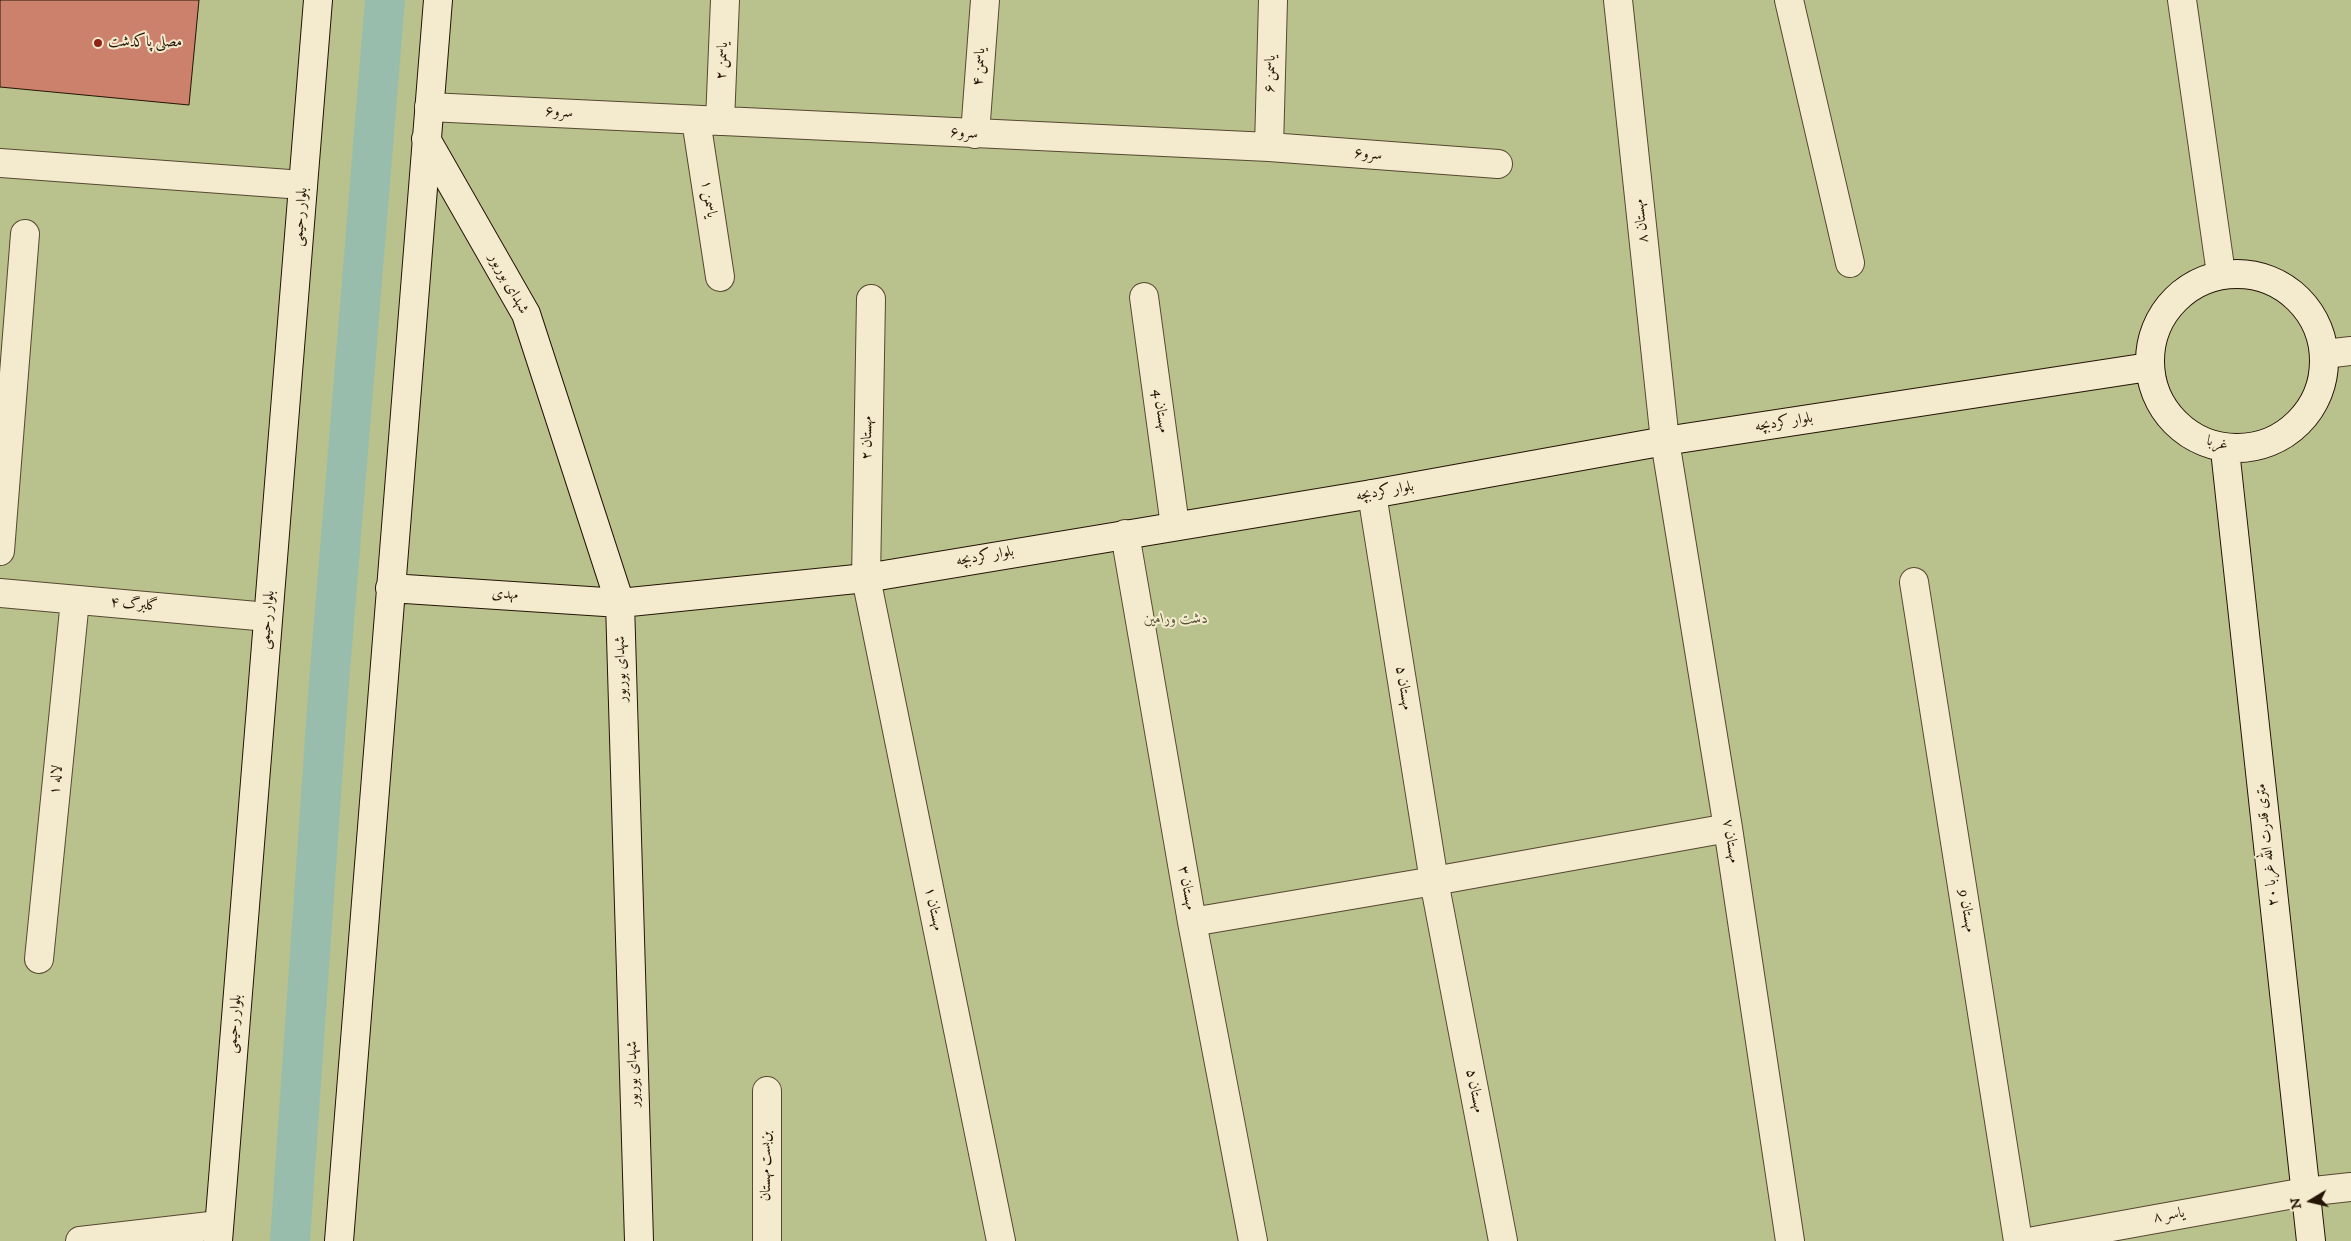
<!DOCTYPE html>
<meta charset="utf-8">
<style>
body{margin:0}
#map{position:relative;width:2351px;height:1241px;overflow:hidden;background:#eee0b3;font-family:"IM FELL DW Pica",serif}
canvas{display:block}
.north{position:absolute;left:2286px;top:1176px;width:50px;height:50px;-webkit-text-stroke:4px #f4ebce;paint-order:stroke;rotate:261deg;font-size:14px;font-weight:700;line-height:20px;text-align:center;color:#241405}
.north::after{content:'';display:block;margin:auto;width:18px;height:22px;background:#241405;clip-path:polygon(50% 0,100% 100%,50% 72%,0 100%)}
</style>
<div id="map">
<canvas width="2351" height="1241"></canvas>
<div class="north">N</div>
</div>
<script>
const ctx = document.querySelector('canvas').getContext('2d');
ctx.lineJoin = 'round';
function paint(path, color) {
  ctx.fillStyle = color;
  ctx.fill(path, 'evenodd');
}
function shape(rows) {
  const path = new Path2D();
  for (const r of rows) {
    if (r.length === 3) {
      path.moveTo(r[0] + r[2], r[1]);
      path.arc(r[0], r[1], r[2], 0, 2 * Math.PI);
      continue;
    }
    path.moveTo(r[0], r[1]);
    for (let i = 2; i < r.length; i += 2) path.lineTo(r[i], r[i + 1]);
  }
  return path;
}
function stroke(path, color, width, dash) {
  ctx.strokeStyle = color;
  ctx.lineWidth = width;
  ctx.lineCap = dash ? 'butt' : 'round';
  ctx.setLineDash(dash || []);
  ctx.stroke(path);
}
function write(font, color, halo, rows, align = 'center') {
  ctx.font = font + ' "IM FELL DW Pica",Amiri,serif';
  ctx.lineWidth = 4;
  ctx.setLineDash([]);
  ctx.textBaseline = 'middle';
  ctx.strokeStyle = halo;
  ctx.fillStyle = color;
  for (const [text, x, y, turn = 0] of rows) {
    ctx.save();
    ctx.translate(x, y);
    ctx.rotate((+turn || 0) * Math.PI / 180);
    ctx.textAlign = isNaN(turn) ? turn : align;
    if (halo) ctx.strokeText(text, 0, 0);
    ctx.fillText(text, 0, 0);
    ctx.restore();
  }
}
paint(shape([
 [0,0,2351,0,2351,1241,0,1241]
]), '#b9c28c');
stroke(shape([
 [290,1241,328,695,385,0]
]), '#99bdac', 40);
const building = shape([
 [0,0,199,0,189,105,0,87,0,0]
]);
paint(building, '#cc816d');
stroke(building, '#241405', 1);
const street = shape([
 [1618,0,1665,441,1728,828,1790,1241],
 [1789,0,1850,263],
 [2182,0,2221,274],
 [429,107,1269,147,1498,164],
 [696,120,720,277],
 [720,121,725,0],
 [975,134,985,0],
 [1269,147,1273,0],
 [0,163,303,185],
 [1144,297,1175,526],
 [871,299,866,578,1001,1241],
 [2325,354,2351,351],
 [1125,534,1192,922,1253,1241],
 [0,551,25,234],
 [1914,582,2018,1241],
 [0,593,268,617],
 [1192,922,1434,881,1372,494],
 [39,959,75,600],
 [767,1091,767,1241],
 [80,1241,219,1225],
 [1503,1241,1434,881,1728,828],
 [2034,1241,2305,1192,2351,1187]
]);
const secondary = shape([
 [426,139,526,314,620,603,639,1241],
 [2237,361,87],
 [2225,450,2311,1241],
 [390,588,620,603,866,578,1372,494,1665,441,2149,367],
 [218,1241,318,0],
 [339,1241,438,0]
]);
stroke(street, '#564730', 30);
stroke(secondary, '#241405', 30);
stroke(street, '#f4ebce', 28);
stroke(secondary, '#f4ebce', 28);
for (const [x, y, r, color] of [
 [98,43,5,"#8f2418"]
]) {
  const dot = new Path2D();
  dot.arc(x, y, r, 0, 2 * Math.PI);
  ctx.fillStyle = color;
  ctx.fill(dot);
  stroke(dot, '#f4ebce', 2);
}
write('15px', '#241405', '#f4ebce', [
 ["مصلی پاکدشت",108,43]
], 'left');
write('15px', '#241405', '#f4ebce', [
 ["یاسمن ۲",723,61,-87],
 ["یاسمن ۴",980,67,-86],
 ["یاسمن ۶",1271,74,-88],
 ["سرو۶",559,113,3],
 ["سرو۶",964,134,3],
 ["سرو۶",1368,155,4],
 ["یاسمن ۱",708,199,81],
 ["بلوار رحیمی",301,217,-85],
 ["مهستان ۸",1642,221,-96],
 ["شهدای بوربور",508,284,61],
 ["مهستان 4",1160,411,82],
 ["بلوار کردبچه",1784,423,-9],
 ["مهستان ۲",868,438,-89],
 ["غربا",2217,444,15],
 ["بلوار کردبچه",1385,492,-10],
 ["بلوار کردبچه",985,557,-10],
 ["مهدی",505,595,4],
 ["گلبرگ ۴",134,605,5],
 ["بلوار رحیمی",268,620,-85],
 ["شهدای بوربور",622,669,-92],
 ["مهستان ۵",1403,688,81],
 ["لاله ۱",57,780,-84],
 ["مهستان ۷",1730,841,81],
 ["۲۰ متری قدرت الله غربا",2268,845,-96],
 ["مهستان ۳",1186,888,80],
 ["مهستان ۱",933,909,78],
 ["مهستان 9",1966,911,81],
 ["بلوار رحیمی",235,1024,-85],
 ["شهدای بوربور",634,1074,-92],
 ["مهستان ۵",1474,1091,79],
 ["بن‌بست مهستان",767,1166,-90],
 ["یاسر ۸",2169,1216,-10]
]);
write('italic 15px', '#585134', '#f4ebce', [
 ["دشت ورامین",1176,620]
]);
</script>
